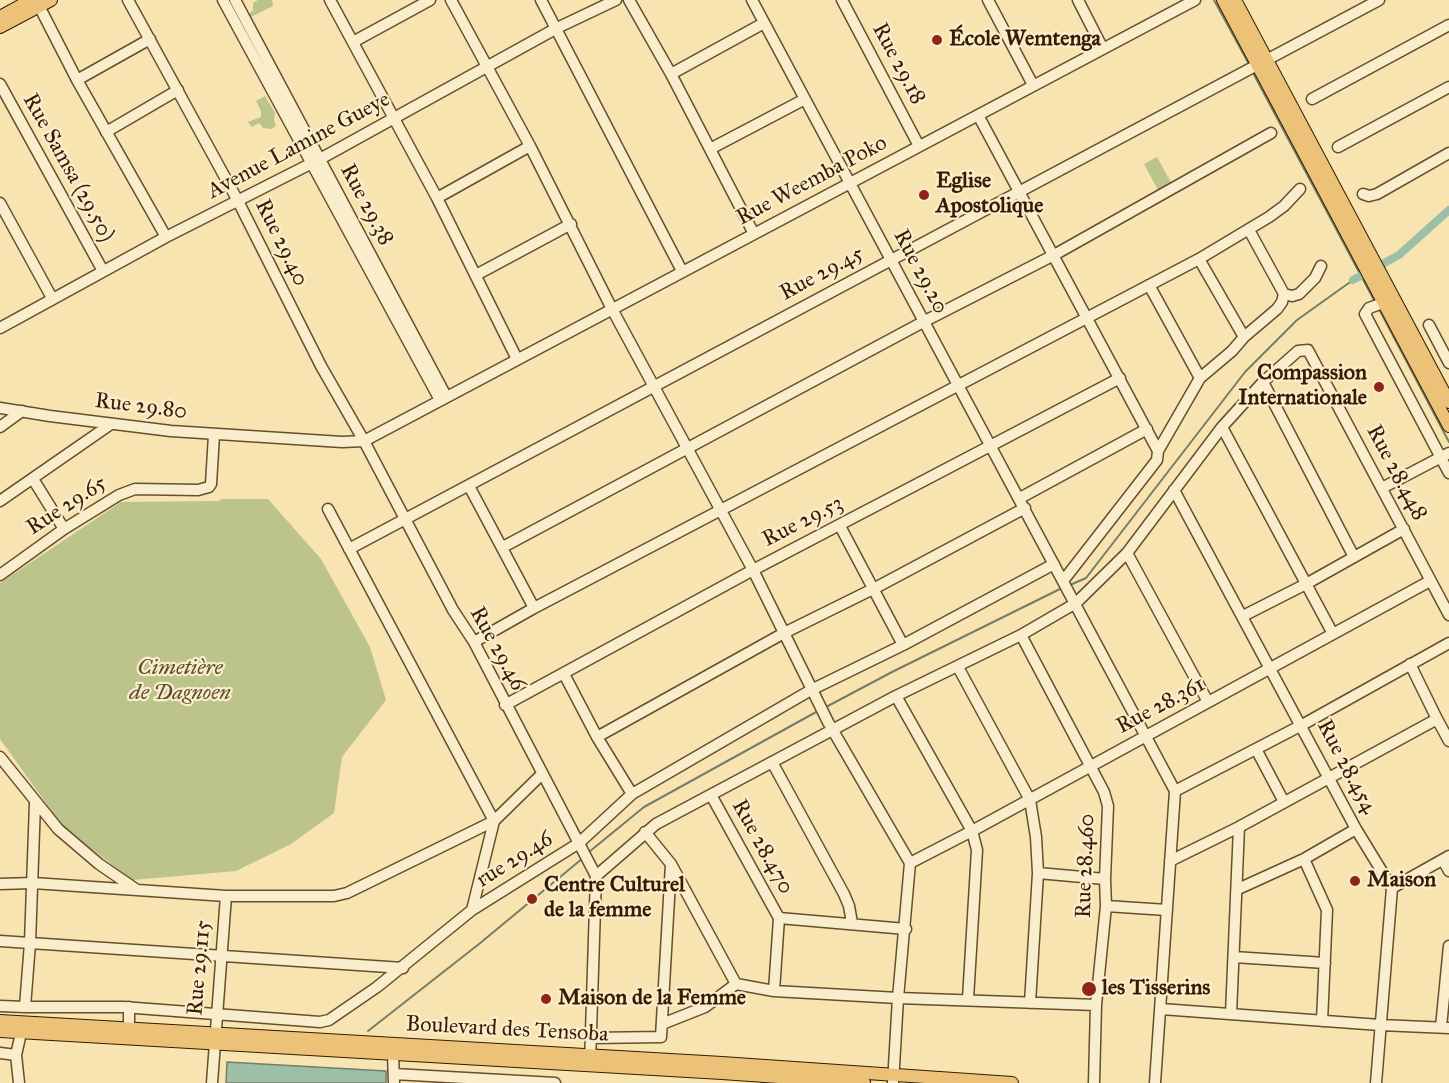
<!DOCTYPE html>
<meta charset="utf-8">
<style>
body{margin:0}
canvas{display:block;background:#f7e4b1}
</style>
<canvas width="1449" height="1083"></canvas>
<script>
const ctx = document.querySelector('canvas').getContext('2d');
ctx.lineJoin = 'round';
function paint(path, color) {
  ctx.fillStyle = color;
  ctx.fill(path, 'evenodd');
}
function shape(rows) {
  const path = new Path2D();
  for (const r of rows) {
    path.moveTo(r[0], r[1]);
    for (let i = 2; i < r.length; i += 2) path.lineTo(r[i], r[i + 1]);
  }
  return path;
}
function stroke(path, color, width, dash) {
  ctx.strokeStyle = color;
  ctx.lineWidth = width;
  ctx.lineCap = dash ? 'butt' : 'round';
  ctx.setLineDash(dash || []);
  ctx.stroke(path);
}
function write(font, color, halo, rows, align = 'center') {
  ctx.font = font + ' "IM FELL Great Primer",serif';
  ctx.lineWidth = 4.5;
  ctx.setLineDash([]);
  ctx.textBaseline = 'middle';
  ctx.strokeStyle = halo;
  ctx.fillStyle = color;
  for (const [text, x, y, turn = 0] of rows) {
    ctx.save();
    ctx.translate(x, y);
    ctx.rotate((+turn || 0) * Math.PI / 180);
    ctx.textAlign = isNaN(turn) ? turn : align;
    if (halo) ctx.strokeText(text, 0, 0);
    ctx.fillText(text, 0, 0);
    ctx.restore();
  }
}
paint(shape([
 [258,0,272,0,273,6,251,17,249,14,253,10,253,3],
 [265,96,275,113,274,120,276,126,271,129,263,128,259,123,252,127,248,122,261,117,261,111,256,101],
 [1157,157,1172,184,1159,192,1144,164],
 [221,499,268,499,321,559,370,647,386,700,342,757,334,813,291,844,236,871,132,880,63,827,0,739,0,583,121,502,219,501]
]), '#bcc48c');
const water = shape([
 [227,1062,386,1071,386,1083,226,1083,227,1062]
]);
paint(water, '#9ebfa7');
stroke(water, '#747e65', 1.5);
stroke(shape([
 [1214,0,1250,66],
 [1252,71,1375,302],
 [1379,309,1449,442],
 [1070,585,1086,578,1245,372,1297,320,1353,280],
 [826,707,892,672,1062,588],
 [589,852,644,807,818,711],
 [368,1031,479,944,583,858]
]), '#747e65', 2);
stroke(shape([
 [1353,280,1399,255,1449,210]
]), '#9ebfa7', 8);
const minor = shape([
 [36,0,77,80,166,237],
 [128,0,238,201,321,366,364,441,453,610,474,642,596,876],
 [223,0,440,400],
 [235,0,446,396],
 [330,0,437,198,517,359],
 [451,0,530,146,612,309,753,570,828,722,910,863,898,998,893,1083],
 [541,0,682,271],
 [629,0,671,74,754,234],
 [752,0,1175,791,1155,1083],
 [842,0,919,146],
 [988,0,1033,85],
 [1078,0,1103,49],
 [353,42,430,0],
 [671,74,764,23],
 [77,80,150,39],
 [0,84,103,271],
 [1312,99,1449,25],
 [978,115,1158,451,1157,460,1063,581],
 [106,132,178,90],
 [1338,147,1449,87],
 [710,149,805,99],
 [1363,194,1369,196,1377,194,1449,153],
 [437,198,530,146],
 [0,203,52,298],
 [1249,230,1284,294,1292,296,1299,294,1315,278,1321,266],
 [1199,259,1244,337],
 [476,275,571,224],
 [1149,285,1200,378],
 [1383,303,1369,308,1365,314,1449,473],
 [1429,325,1449,363],
 [0,328,166,237,320,159,557,28,616,0],
 [1263,382,1354,557],
 [0,408,50,416,171,431,342,442,364,441,1195,0],
 [0,427,22,411],
 [1222,427,1333,634],
 [1158,451,1200,378,1232,351,1244,337,1277,309,1282,302,1284,294],
 [33,479,64,529],
 [469,486,534,608],
 [1382,488,1449,453],
 [1174,490,1356,829,1392,888,1376,1083],
 [1020,498,1147,429],
 [0,501,111,424],
 [840,526,903,645],
 [503,547,925,321,1054,255,1271,133],
 [349,549,1379,0],
 [1127,553,1208,702],
 [0,575,64,529,119,495,135,489,198,490,209,487,211,484,214,435],
 [1243,616,1306,584,1404,529],
 [1021,635,1104,792,1108,806,1105,879,1106,906,1096,1005,1094,1083],
 [474,642,534,608,1199,259,1269,217,1284,206,1300,189],
 [958,667,1030,800,1036,837,1038,873,1030,1003],
 [564,674,597,737,632,794],
 [896,696,972,831,977,850,968,999],
 [505,705,753,570,1120,378],
 [1437,719,1449,741],
 [597,737,784,633,877,587,1025,508],
 [1256,749,1284,802],
 [0,757,58,829,99,864,137,890],
 [772,762,844,894,849,906,852,923],
 [1175,791,1302,725,1449,643],
 [711,795,779,918,774,991],
 [645,832,671,864,736,984,705,1007,662,1024],
 [1304,859,1327,910,1322,1021],
 [1443,860,1449,871],
 [1170,861,1239,827,1437,719,1410,664],
 [910,863,972,831,1430,581],
 [1038,873,1105,879],
 [0,884,33,883,226,896,334,896,347,893,494,821,328,509],
 [1392,888,1449,856],
 [1238,889,1304,859,1356,829],
 [1106,906,1167,910],
 [472,910,494,821,542,774],
 [779,918,906,929],
 [0,941,403,968],
 [1234,957,1325,963],
 [736,984,774,991,898,998,1096,1005],
 [0,1006,25,1007,30,943,35,803],
 [25,1007,123,1007,320,1022,329,1020,377,987,472,910,579,843,632,794,811,690,903,645,1054,564],
 [129,1007,129,1028],
 [1161,1009,1380,1025,1449,1028],
 [1231,1014,1239,827],
 [1441,1027,1449,946],
 [591,1038,661,1037,671,864],
 [0,1053,16,1055],
 [393,1053,394,1083],
 [590,1063,596,876,656,824,896,696,1021,635,1076,603,1127,553,1222,427,1263,382,1298,351,1308,350,1449,615],
 [394,1074,555,1083],
 [19,1083,16,1055,21,1033],
 [212,1083,226,896]
]);
const major = shape([
 [1223,0,1449,426],
 [1235,0,1449,402],
 [0,17,31,0],
 [0,27,51,0],
 [0,1021,722,1063,1012,1083],
 [0,1031,722,1073,864,1083]
]);
stroke(minor, '#664e2e', 13);
stroke(major, '#351c02', 14);
stroke(minor, '#faedcc', 10);
stroke(major, '#ecc278', 12);
for (const [x, y, r, color] of [
 [937,40,6,"#8f2418"],
 [924,195,6,"#8f2418"],
 [1379,387,6,"#8f2418"],
 [1355,881,6,"#8f2418"],
 [532,899,6,"#8f2418"],
 [1089,989,8,"#8f2418"],
 [546,999,6,"#8f2418"]
]) {
  const dot = new Path2D();
  dot.arc(x, y, r, 0, 2 * Math.PI);
  ctx.fillStyle = color;
  ctx.fill(dot);
  stroke(dot, '#faedcc', 2);
}
write('bold 22px', '#351c02', '#faedcc', [
 ["École Wemtenga",949,40],
 ["Eglise",936,182],
 ["Apostolique",936,207],
 ["Compassion",1367,374,"right"],
 ["Internationale",1367,399,"right"],
 ["Maison",1367,881],
 ["Centre Culturel",544,886],
 ["de la femme",544,911],
 ["les Tisserins",1102,989],
 ["Maison de la Femme",558,999]
], 'left');
write('22px', '#351c02', '#faedcc', [
 ["Rue 29.18",898,64,62],
 ["Avenue Lamine Gueye",299,146,-28],
 ["Rue Samsa (29.50)",68,168,61],
 ["Rue Weemba Poko",812,181,-28],
 ["Rue 29.38",366,205,62],
 ["Rue 29.40",281,243,64],
 ["Rue 29.20",920,272,62],
 ["Rue 29.45",822,274,-28],
 ["Rue 29.80",141,407,7],
 ["Rue 28.448",1396,473,62],
 ["Rue 29.65",67,506,-33],
 ["Rue 29.53",803,522,-27],
 ["Rue 29.46",497,649,61],
 ["Rue 28.361",1161,706,-28],
 ["Rue 28.454",1346,767,62],
 ["Rue 28.470",762,847,61],
 ["rue 29.46",515,860,-32],
 ["Rue 28.460",1086,866,-88],
 ["Rue 29.115",200,968,-85],
 ["Boulevard des Tensoba",507,1030,3]
]);
write('italic 22px', '#5e4e2b', '#faedcc', [
 ["Cimetière",180,669],
 ["de Dagnoen",180,694]
]);
</script>
